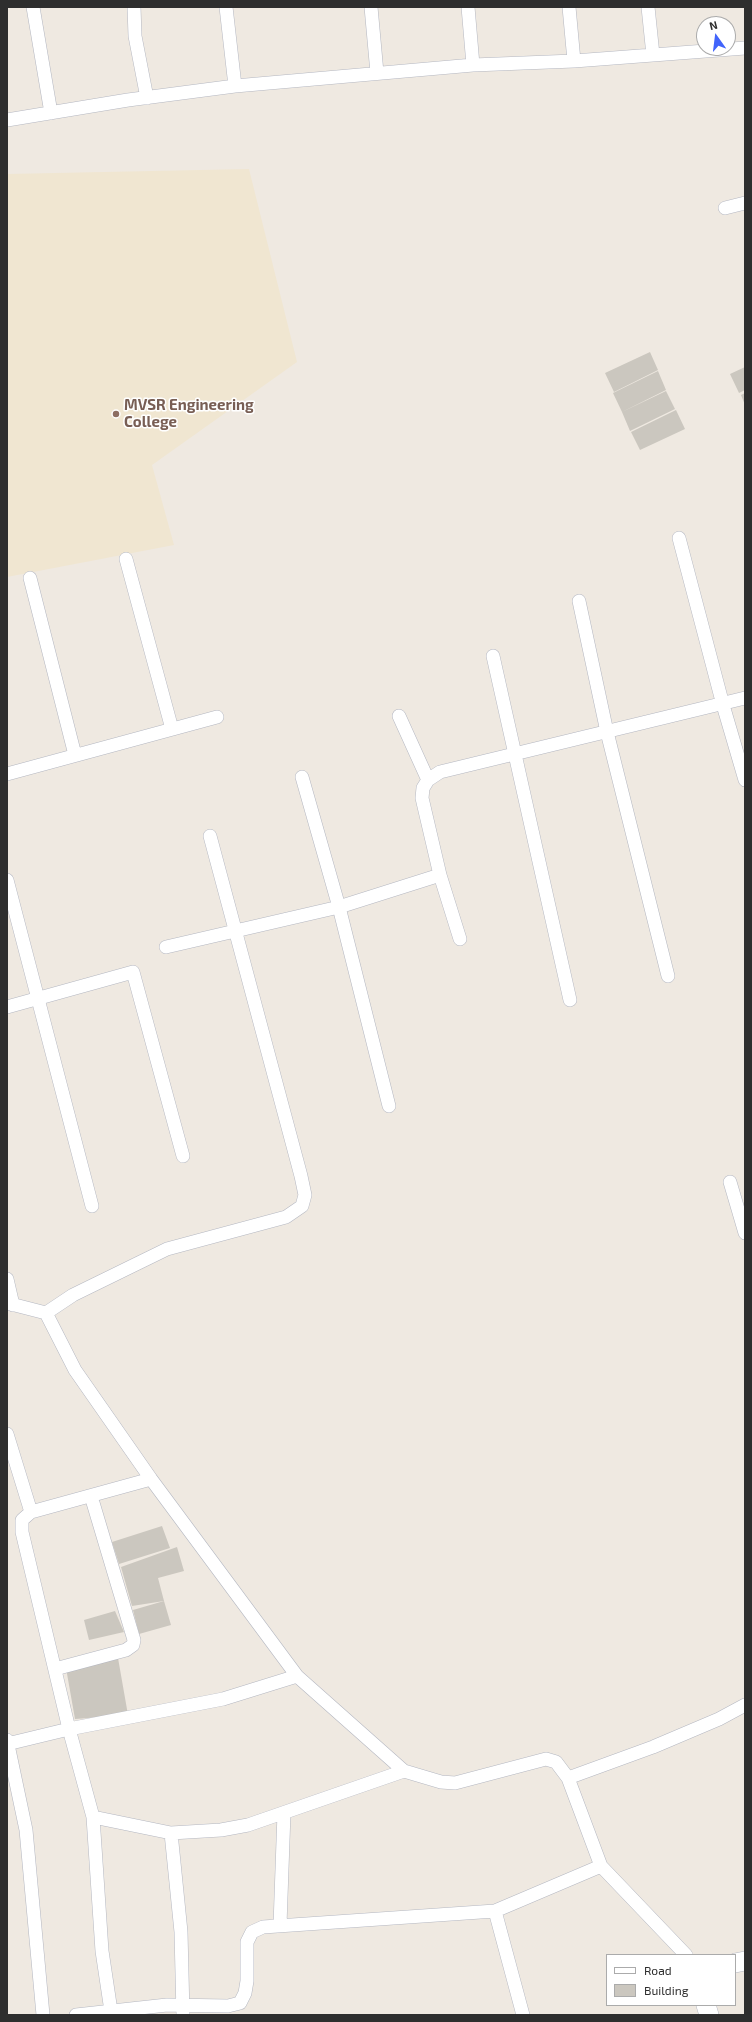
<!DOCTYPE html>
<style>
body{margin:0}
#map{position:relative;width:752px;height:2022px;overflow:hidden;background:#efe9e1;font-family:"Exo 2",sans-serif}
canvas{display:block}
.frame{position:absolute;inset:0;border:8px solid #2e2e2e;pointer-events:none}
.legend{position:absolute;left:606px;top:1954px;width:130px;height:52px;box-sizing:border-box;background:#fff;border:1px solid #ababab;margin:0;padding:5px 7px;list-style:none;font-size:12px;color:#2e2e2e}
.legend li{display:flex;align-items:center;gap:8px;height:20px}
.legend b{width:20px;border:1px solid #ababab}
.north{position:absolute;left:696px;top:16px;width:40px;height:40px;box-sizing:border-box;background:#fff;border:1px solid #ababab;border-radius:50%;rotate:346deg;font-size:11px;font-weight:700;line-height:16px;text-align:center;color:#2e2e2e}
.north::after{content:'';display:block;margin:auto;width:14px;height:18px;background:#4264fb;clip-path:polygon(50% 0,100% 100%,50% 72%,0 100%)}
</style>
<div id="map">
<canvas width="752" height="2022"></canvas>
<div class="frame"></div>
<ul class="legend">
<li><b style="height:5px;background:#fff"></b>Road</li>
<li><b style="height:11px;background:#cbc7bf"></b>Building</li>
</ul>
<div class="north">N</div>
</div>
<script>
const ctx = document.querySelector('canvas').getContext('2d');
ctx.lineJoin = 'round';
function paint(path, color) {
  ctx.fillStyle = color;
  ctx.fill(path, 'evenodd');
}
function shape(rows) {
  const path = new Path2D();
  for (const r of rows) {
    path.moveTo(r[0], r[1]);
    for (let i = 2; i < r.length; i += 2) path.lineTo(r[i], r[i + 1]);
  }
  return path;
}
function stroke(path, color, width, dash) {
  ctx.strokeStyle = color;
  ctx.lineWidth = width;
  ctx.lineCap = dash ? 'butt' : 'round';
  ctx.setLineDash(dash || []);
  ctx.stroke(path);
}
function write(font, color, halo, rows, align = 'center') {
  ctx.font = font + ' "Exo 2",sans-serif';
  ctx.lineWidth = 3;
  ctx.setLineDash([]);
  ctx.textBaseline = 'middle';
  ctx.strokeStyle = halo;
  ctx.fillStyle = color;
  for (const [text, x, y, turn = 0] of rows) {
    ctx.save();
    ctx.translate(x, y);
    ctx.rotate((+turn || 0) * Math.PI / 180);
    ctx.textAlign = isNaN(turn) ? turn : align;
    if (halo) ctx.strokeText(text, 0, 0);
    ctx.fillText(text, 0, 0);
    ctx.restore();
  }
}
paint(shape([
 [249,169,297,362,152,465,174,545,7,577,7,174]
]), '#f0e6d1');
paint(shape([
 [650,352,658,370,614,392,605,373],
 [745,367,745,390,739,393,730,374],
 [658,371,666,390,622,412,613,393],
 [666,391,675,409,630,431,622,412],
 [745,393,745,405,741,395],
 [676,410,685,429,640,450,631,432],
 [162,1526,170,1548,119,1564,112,1542],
 [177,1547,184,1571,158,1578,164,1601,132,1606,121,1567],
 [164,1601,171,1625,139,1634,133,1610],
 [115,1611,124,1632,89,1640,84,1620],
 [118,1658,128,1715,75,1719,66,1668]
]), '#cbc7bf');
const street = shape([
 [33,7,51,113],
 [134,7,135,36,147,98],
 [226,7,235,86],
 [371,7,377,73],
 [468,7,473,65],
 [569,7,574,61],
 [648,7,653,55],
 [7,120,128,100,235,86,473,65,574,61,745,48],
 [725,208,745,203],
 [679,538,723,705,745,780],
 [126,559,172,729],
 [30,578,75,755],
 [579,601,607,732,668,976],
 [493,656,570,1000],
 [399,716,428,780,423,788,422,798,440,875,460,939],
 [7,774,217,717],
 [302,777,339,907,389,1106],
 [428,780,440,772,745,698],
 [7,880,92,1206],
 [166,947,339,907,440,875],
 [7,1007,133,972,183,1156],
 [730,1182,745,1233],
 [7,1279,13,1305],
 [7,1303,46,1313,75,1370,151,1479,297,1676,404,1771,441,1782,455,1783,546,1759,556,1762,568,1778,601,1866,686,1955],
 [46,1313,73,1295,167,1249,286,1217,302,1206,305,1195,301,1176,210,836],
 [7,1434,31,1512],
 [55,1669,126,1650,133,1645,134,1640,91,1496],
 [7,1740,26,1830,43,2015],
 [7,1744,69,1729,223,1699,297,1676],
 [568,1778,653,1747,719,1719,745,1705],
 [93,1817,171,1833,221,1830,248,1825,404,1771],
 [171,1833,181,1932,183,2015],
 [495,1911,523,2015],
 [280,1925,284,1813],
 [111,2011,102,1951,93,1817,69,1729,22,1532,22,1520,31,1512,151,1479],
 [76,2015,167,2005,228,2006,240,2003,245,1993,247,1981,247,1942,252,1932,263,1927,495,1911,601,1866]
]);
const secondary = shape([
 [735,1963,745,1961],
 [706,2005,709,2015]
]);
stroke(street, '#b4b7c1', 14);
stroke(secondary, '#b4b7c1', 20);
stroke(street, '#fff', 13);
stroke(secondary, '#fff', 19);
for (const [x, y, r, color] of [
 [116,414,4,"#8d6e63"]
]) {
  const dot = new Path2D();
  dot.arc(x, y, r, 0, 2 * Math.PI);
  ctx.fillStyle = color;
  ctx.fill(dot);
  stroke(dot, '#fff', 1.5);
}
write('bold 15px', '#785e54', '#fff', [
 ["MVSR Engineering",124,405],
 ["College",124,422]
], 'left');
</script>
